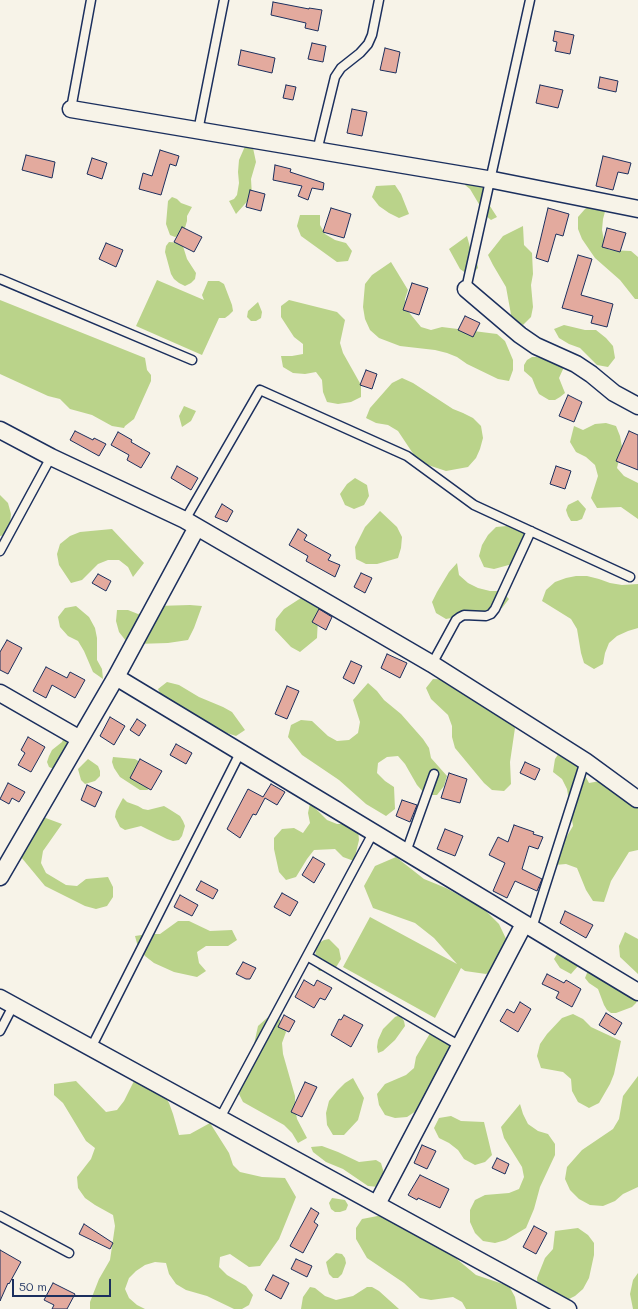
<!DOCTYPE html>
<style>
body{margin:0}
#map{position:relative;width:638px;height:1309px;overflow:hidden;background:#f7f3e8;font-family:Mali,sans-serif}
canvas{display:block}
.scale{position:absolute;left:12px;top:1279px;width:99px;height:18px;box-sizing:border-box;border:2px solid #1b2f5e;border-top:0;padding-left:5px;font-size:12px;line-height:14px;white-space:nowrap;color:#1b2f5e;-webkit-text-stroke:3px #f7f3e8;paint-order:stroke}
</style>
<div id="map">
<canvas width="638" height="1309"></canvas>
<div class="scale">50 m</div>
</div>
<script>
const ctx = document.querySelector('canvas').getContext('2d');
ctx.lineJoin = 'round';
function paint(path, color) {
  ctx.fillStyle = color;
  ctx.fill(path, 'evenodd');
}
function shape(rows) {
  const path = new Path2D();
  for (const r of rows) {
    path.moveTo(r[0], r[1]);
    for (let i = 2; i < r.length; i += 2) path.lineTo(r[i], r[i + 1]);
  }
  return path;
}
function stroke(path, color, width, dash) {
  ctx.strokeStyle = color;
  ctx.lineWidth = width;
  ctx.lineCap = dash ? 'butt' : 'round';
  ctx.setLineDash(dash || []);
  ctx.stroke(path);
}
paint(shape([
 [251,143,253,148,256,162,251,179,252,196,236,214,229,201,234,199,237,195,239,183,238,172,239,160,246,144],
 [484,178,488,203,497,217,491,220,486,216,470,189,465,185,468,180],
 [395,185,401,194,409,214,399,218,389,213,379,206,372,197,376,186],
 [172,197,177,199,181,203,192,207,187,216,187,221,184,231,180,235,175,237,170,235,166,224,168,201],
 [595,203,606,208,603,219,602,230,604,240,609,250,631,251,638,257,638,299,635,299,620,280,595,258,582,239,578,229,578,217,585,209],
 [300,215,320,215,320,225,325,234,335,240,346,243,352,251,348,261,337,262,301,236,297,226],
 [523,226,524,245,532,253,533,274,531,285,533,307,531,317,523,325,512,320,506,287,493,265,488,255,503,236],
 [467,236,470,247,476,257,478,268,470,276,460,269,449,249],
 [169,242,182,243,187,259,196,273,195,279,191,283,185,286,179,283,174,279,171,274,165,252,166,246],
 [391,262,408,290,405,299,407,310,421,327,431,330,442,327,497,334,505,341,513,360,513,370,509,381,498,379,467,364,457,357,447,353,435,350,400,346,379,338,370,330,365,319,363,307,365,284,372,275],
 [157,280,204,300,202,295,208,281,219,281,224,284,232,305,233,311,229,315,225,318,219,318,202,355,136,326],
 [0,300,145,358,147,370,151,375,151,381,134,419,125,426,124,428,112,426,92,415,70,409,60,399,48,396,0,374],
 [289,300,337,312,345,320,340,343,343,353,361,385,361,397,351,402,338,404,327,402,323,392,322,380,316,372,305,374,293,373,283,367,281,356,292,356,303,354,303,344,294,337,281,317,281,306],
 [258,302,262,312,261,318,256,321,251,321,247,317,248,311],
 [564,325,585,330,596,330,606,338,613,346,615,358,608,367,597,365,580,348,569,344,559,338,554,329],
 [532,357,537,357,559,364,564,367,559,378,565,393,560,397,555,400,549,400,539,394,536,388,532,378,524,371,524,365,527,360],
 [402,378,413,383,453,409,463,413,473,418,481,426,483,438,480,449,476,458,468,467,446,471,425,464,416,458,398,431,388,425,376,423,366,418,370,408,392,383],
 [184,406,196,411,191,421,182,427,179,416],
 [606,423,616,426,620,436,622,447,617,468,624,476,638,483,638,519,621,507,597,508,591,498,598,476,595,465,586,457,576,452,570,442,574,426,583,430,595,424],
 [355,478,367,485,369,496,364,505,354,509,345,505,340,494,347,484],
 [0,495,8,503,11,514,10,525,5,535,0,536],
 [578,500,586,509,582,519,577,521,571,521,568,516,566,510,568,505],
 [380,511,397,527,402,537,401,548,398,558,377,564,366,564,356,559,355,547,365,527],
 [507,526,528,535,516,563,494,569,484,567,479,556,482,545,488,535,496,527],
 [112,529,144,563,133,577,128,567,119,560,108,560,98,564,82,580,71,583,59,565,57,554,60,544,70,536,80,532],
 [457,563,459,575,468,583,478,588,490,591,501,591,509,599,502,608,446,619,436,613,432,602,437,592,449,572],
 [576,576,587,576,599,579,610,583,622,585,638,584,638,628,628,631,617,636,609,643,605,653,603,664,594,669,584,663,581,653,577,629,571,619,542,601,546,590,555,582,566,578],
 [304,596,322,608,318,618,317,638,300,652,291,647,275,630,276,619,284,609],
 [190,605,202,606,194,628,188,640,168,643,136,644,126,641,119,632,116,621,117,610,128,610,138,614,148,611,157,606],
 [76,606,89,617,95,628,97,638,97,660,102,669,103,679,93,672,84,651,78,641,68,636,60,627,58,617,65,608],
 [433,679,455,680,510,719,515,728,510,762,511,784,504,791,492,790,484,783,455,748,452,737,452,726,448,715,431,699,426,688],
 [167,682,179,685,199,697,223,707,232,712,245,730,236,736,224,732,163,699,158,689],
 [368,683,377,691,384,700,401,714,423,739,429,748,431,758,447,776,444,786,437,795,426,795,417,785,405,764,398,756,387,757,378,763,377,773,385,781,394,787,395,809,386,816,366,804,339,780,302,755,288,737,291,725,301,720,312,721,328,736,337,741,349,740,358,733,360,722,353,700],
 [65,721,74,747,54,769,49,767,47,762,49,756,52,750,62,742,64,737,61,733,44,729,48,724],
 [561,750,579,764,589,783,600,781,638,797,638,850,629,852,611,881,604,902,593,901,586,890,577,868,566,864,555,865,553,854,567,836,573,826,567,789,562,779,553,772,555,759],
 [113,757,135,759,140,762,152,787,147,790,140,790,120,777,114,768,112,762],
 [88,759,98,766,100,771,100,776,95,781,85,784,81,780,78,769],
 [123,798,127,802,138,806,143,809,148,810,164,806,169,809,180,816,183,821,185,826,182,836,179,840,173,841,167,839,141,826,125,830,120,827,115,817,116,811],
 [310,803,327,820,337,824,348,824,358,829,359,840,354,861,343,857,335,849,314,850,307,859,296,877,286,880,279,872,274,849,274,838,282,829,294,828,303,833,310,823,308,813],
 [43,817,62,824,43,851,41,863,46,873,66,885,77,886,86,879,108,877,113,887,113,897,107,906,96,909,85,906,45,886,16,851],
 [396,857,424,879,446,888,484,909,499,924,508,943,504,963,486,974,465,971,461,968,435,1018,343,967,370,917,457,964,434,938,415,923,373,908,364,886,375,866],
 [178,921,189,921,210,931,232,930,237,940,228,946,206,946,197,952,199,963,206,971,197,977,174,972,154,963,145,956,138,947,135,936,148,934,160,934],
 [625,932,638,939,638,974,620,957,619,946],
 [329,939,339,949,341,959,335,969,325,971,319,971,316,966,315,960,316,947,319,943,324,940],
 [562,951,577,961,578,966,571,974,560,968,554,959,557,954],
 [591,969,638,999,636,1003,632,1007,616,1013,611,1013,607,1010,604,1005,598,989,589,983,585,978,587,973],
 [276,1012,286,1032,282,1043,283,1054,295,1096,295,1107,297,1119,307,1138,298,1143,292,1133,284,1125,243,1102,238,1092,246,1058,253,1049,258,1026,267,1018],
 [573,1014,583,1019,591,1027,621,1041,614,1074,610,1084,599,1103,589,1108,578,1102,572,1091,571,1079,563,1072,541,1068,537,1056,540,1044,547,1034,562,1018],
 [400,1015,404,1021,405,1026,395,1040,383,1051,378,1053,377,1047,378,1040,383,1029,395,1017],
 [432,1030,449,1044,451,1055,446,1065,431,1082,422,1103,416,1111,407,1117,395,1118,385,1115,379,1105,377,1094,385,1084,406,1075,414,1068,416,1057],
 [141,1073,152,1076,169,1103,173,1114,179,1135,190,1134,210,1123,229,1153,233,1165,240,1172,262,1177,285,1178,296,1197,279,1239,260,1266,249,1267,230,1254,220,1257,219,1267,227,1275,246,1286,253,1295,249,1305,242,1309,234,1309,207,1296,186,1290,176,1284,169,1274,166,1263,155,1262,145,1265,136,1271,129,1278,125,1289,129,1298,137,1305,145,1309,90,1309,90,1302,99,1279,110,1260,115,1226,113,1215,95,1205,85,1198,78,1188,77,1177,91,1159,95,1148,86,1141,63,1103,54,1095,54,1084,76,1081,106,1112,117,1110,124,1101,134,1081],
 [638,1076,638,1187,623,1194,615,1201,603,1206,590,1205,579,1199,570,1190,565,1179,567,1167,582,1150,613,1129,619,1119,623,1096],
 [353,1078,364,1098,358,1120,344,1135,333,1135,327,1125,326,1113,329,1101,337,1091,345,1083],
 [520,1104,523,1114,528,1124,538,1131,548,1134,555,1144,555,1155,540,1187,534,1209,526,1228,506,1240,495,1243,483,1241,475,1233,470,1222,470,1210,475,1200,485,1195,509,1193,519,1189,524,1177,522,1167,504,1138,501,1127],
 [451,1116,461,1121,484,1122,492,1155,485,1162,475,1165,464,1159,458,1150,449,1143,439,1138,434,1128,439,1118],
 [322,1146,338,1152,359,1162,376,1160,381,1163,386,1180,379,1187,368,1186,343,1169,326,1162,313,1152,311,1147],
 [332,1198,345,1200,348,1205,346,1210,340,1212,335,1212,331,1209,329,1203],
 [383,1215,440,1245,476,1275,509,1286,515,1297,517,1309,466,1309,462,1302,453,1297,431,1300,420,1298,404,1283,367,1258,356,1239,356,1228,362,1219],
 [578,1228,588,1235,594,1243,594,1255,589,1278,583,1289,575,1296,553,1307,538,1291,537,1278,545,1258,553,1249,555,1231],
 [336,1253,342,1254,345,1258,346,1263,342,1274,338,1278,333,1278,329,1274,326,1262],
 [638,1273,638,1309,633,1309,630,1294,633,1280],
 [310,1287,315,1288,325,1296,336,1300,353,1296,367,1287,372,1287,379,1291,399,1309,301,1309,303,1297]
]), '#bad38a');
const building = shape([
 [273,2,309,9,309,8,322,10,318,31,305,28,306,23,271,15,273,2],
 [555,31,574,35,570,54,555,51,557,42,553,41,555,31],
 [312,43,326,46,323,62,308,59,312,43],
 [385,48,400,52,396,73,380,70,385,48],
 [241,50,275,58,272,73,238,65,241,50],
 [600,77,618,81,616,92,598,88,600,77],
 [286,85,296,87,293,100,283,98,286,85],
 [540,85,563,90,558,108,536,103,540,85],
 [352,109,367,112,362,136,347,133,352,109],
 [160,150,179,156,176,166,170,164,161,195,139,189,143,173,152,176,160,150],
 [26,155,55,162,52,178,22,170,26,155],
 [603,156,631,163,628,174,618,172,613,190,596,186,603,156],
 [92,158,107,163,102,179,87,174,92,158],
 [275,165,291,169,290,172,324,183,323,190,312,188,308,200,298,196,302,186,273,180,275,165],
 [250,190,265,194,261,211,246,207,250,190],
 [331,208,351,214,344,238,323,232,331,208],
 [548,208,569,214,563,236,556,234,548,262,536,258,548,208],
 [182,227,202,237,194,252,174,242,182,227],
 [607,228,626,233,620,252,602,247,607,228],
 [106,243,123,250,116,267,99,259,106,243],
 [578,255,592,259,581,295,613,304,607,327,591,323,593,316,562,308,578,255],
 [412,283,428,288,419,315,403,310,412,283],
 [465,316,480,323,473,337,458,330,465,316],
 [366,370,377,374,372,389,360,385,366,370],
 [568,395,582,402,574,422,559,416,568,395],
 [75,431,93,440,94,438,106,444,99,456,70,440,75,431],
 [629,431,638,435,638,470,616,461,629,431],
 [118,432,132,440,131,442,150,453,141,468,127,460,129,455,111,445,118,432],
 [177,466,198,478,191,490,171,478,177,466],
 [556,466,571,471,565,489,550,484,556,466],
 [222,504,233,511,227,522,215,517,222,504],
 [298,529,307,535,304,540,331,555,328,560,340,565,335,577,306,561,308,556,289,545,298,529],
 [361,573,372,578,365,593,354,587,361,573],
 [98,574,111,581,106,591,92,583,98,574],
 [319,609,332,617,326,630,312,622,319,609],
 [7,640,22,648,8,674,0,670,0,652,7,640],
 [387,654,407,663,400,678,381,668,387,654],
 [351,661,362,666,354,684,343,678,351,661],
 [46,667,67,678,70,672,85,680,75,698,52,685,46,698,33,691,46,667],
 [287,686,299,691,287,719,275,714,287,686],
 [110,717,125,726,114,745,100,736,110,717],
 [137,719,146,725,139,736,130,730,137,719],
 [28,737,45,747,31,772,18,765,25,753,21,750,28,737],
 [176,744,192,753,186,764,170,755,176,744],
 [140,759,162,771,151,790,130,778,140,759],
 [525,762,540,769,535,780,520,773,525,762],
 [449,773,467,779,460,803,441,798,449,773],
 [8,783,25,792,19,802,12,798,9,804,0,799,8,783],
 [271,784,285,792,277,805,265,798,256,815,253,814,240,838,227,829,248,789,263,797,271,784],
 [87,785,102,792,95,807,81,800,87,785],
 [402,800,417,805,410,822,396,816,402,800],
 [514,825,534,832,533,834,543,837,538,849,529,846,522,869,542,879,537,891,515,881,507,898,493,891,505,863,489,855,498,837,508,842,514,825],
 [445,829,463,836,455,856,437,849,445,829],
 [313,857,325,864,314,883,302,875,313,857],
 [201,881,218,890,213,899,196,890,201,881],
 [282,893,298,902,290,916,274,907,282,893],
 [180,895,198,905,192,916,174,907,180,895],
 [565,911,593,925,586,938,560,923,565,911],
 [243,962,256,968,250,979,246,979,236,974,243,962],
 [547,974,564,983,566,980,581,989,572,1007,556,998,559,992,542,984,547,974],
 [304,980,314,986,317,980,332,988,325,1000,320,998,314,1008,295,997,304,980],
 [520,1002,531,1009,518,1032,500,1021,507,1009,514,1013,520,1002],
 [606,1013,622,1023,615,1035,599,1025,606,1013],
 [284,1015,295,1021,289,1032,278,1027,284,1015],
 [344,1015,363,1025,351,1047,331,1035,339,1019,341,1020,344,1015],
 [305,1082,317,1087,302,1117,291,1112,305,1082],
 [422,1145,436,1151,427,1169,414,1163,422,1145],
 [497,1158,509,1164,505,1174,492,1168,497,1158],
 [420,1175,449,1189,440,1208,418,1198,417,1200,408,1195,420,1175],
 [311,1208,319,1213,314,1222,318,1225,303,1253,290,1246,311,1208],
 [84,1224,113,1243,110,1249,79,1234,84,1224],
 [534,1226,547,1233,536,1254,523,1247,534,1226],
 [0,1250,21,1262,9,1284,8,1283,0,1301,0,1250],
 [296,1259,312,1266,307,1277,291,1269,296,1259],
 [273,1275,289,1283,281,1299,265,1290,273,1275],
 [53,1283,75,1294,67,1309,52,1309,54,1305,44,1300,53,1283]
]);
paint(building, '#e3aa9e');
stroke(building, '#1b2f5e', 1);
const service = shape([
 [71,109,91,0],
 [198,131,224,0],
 [317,151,335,77,341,68,360,53,368,44,372,35,379,0],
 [0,279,192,360],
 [466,289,530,0],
 [185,520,260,390,407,456,474,505,630,577],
 [0,551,51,457],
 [432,664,456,620,460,617,464,615,486,616,491,614,495,609,531,531],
 [406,852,434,774],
 [532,928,585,761],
 [307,956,460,1046],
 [0,1031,13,1006],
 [91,1048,240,753],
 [220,1118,373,833],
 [0,1216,69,1253]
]);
const minor = shape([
 [71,109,493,180,638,209],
 [466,289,520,335,536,346,576,364,591,374,614,393,638,406],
 [0,430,51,457,185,520,432,664,585,761,637,799],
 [116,677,638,992],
 [0,693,80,739],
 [0,877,116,677,197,527],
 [0,998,568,1309],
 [377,1204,524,924]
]);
stroke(service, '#1b2f5e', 11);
stroke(minor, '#1b2f5e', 19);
stroke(service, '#f7f3e8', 8);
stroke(minor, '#f7f3e8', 16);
</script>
